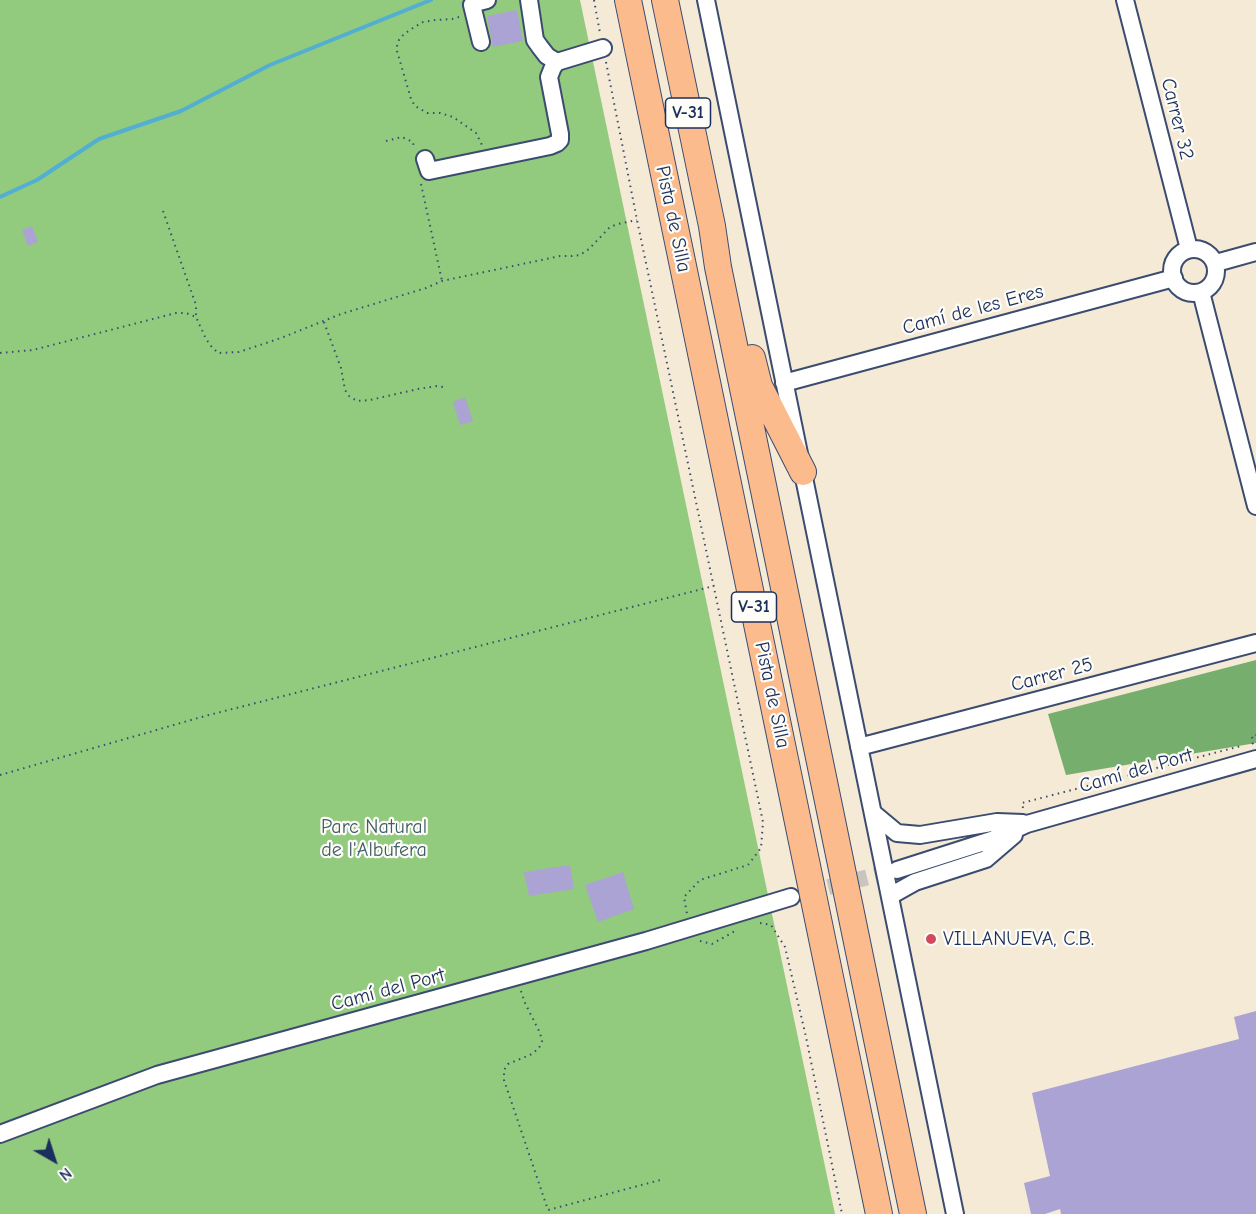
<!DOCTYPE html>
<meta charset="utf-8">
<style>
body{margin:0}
#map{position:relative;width:1256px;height:1214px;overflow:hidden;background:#f4ead5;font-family:"Comic Neue",sans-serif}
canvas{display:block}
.north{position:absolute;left:24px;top:1130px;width:60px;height:60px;-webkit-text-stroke:4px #fdfcf7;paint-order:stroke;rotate:141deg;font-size:16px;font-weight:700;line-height:24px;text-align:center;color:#1b2f5e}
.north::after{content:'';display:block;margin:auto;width:21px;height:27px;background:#1b2f5e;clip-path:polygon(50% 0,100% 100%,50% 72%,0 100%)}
</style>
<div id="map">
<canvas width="1256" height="1214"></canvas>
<div class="north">N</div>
</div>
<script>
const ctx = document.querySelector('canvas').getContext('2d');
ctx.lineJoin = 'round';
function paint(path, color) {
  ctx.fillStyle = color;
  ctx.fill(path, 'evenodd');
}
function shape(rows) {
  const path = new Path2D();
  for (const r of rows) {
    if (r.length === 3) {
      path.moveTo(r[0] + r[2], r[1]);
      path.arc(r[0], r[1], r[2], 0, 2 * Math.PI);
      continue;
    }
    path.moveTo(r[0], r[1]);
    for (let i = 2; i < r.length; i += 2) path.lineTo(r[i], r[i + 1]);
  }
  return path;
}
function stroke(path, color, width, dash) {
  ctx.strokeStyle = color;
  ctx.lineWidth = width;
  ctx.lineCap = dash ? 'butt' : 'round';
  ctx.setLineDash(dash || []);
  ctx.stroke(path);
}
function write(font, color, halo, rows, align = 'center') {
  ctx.font = font + ' "Comic Neue",sans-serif';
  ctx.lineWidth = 4.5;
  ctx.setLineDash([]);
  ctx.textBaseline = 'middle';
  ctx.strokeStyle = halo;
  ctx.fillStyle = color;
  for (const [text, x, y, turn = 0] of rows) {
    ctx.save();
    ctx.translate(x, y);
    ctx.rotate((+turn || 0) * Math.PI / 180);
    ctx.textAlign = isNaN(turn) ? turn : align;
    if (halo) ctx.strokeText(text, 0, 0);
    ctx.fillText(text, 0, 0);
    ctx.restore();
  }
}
paint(shape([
 [0,0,580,0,835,1214,0,1214]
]), '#92ca7e');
paint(shape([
 [1256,660,1256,743,1066,775,1048,714]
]), '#75ae6d');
stroke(shape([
 [0,197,37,180,99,139,181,111,270,65,431,0]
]), '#53afd1', 4);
paint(shape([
 [517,10,523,41,493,47,487,16],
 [32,226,38,242,28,246,22,230],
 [465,397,473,421,460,425,453,402],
 [570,865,574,889,529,896,524,872],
 [623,872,634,909,598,922,585,885],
 [1256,1011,1256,1214,1061,1214,1060,1209,1045,1214,1031,1214,1024,1183,1050,1176,1032,1093,1239,1039,1234,1017]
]), '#aba3d4');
stroke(shape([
 [805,893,897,870]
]), '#c9c5bd', 16, [16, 8]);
const minor = shape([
 [529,0,535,40,540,47,547,56,557,62],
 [706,0,955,1214],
 [1125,0,1189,249],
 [481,42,472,5,475,3,487,0],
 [425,159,429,171,550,146,557,143,560,140,560,134,549,77,553,67,557,62,603,48],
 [1194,271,22],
 [1216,263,1256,252],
 [1201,292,1256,506],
 [784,383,1174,278],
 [859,747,1256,643],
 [873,813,897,833,920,835,997,822,1023,823],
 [897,870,994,839,1027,824,1256,759],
 [890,896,915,882,986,859,1014,835],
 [0,1134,157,1075,646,941,791,897]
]);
const highway = shape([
 [628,0,879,1214],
 [665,0,712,226,718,267,913,1214],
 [752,358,759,386,803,472]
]);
stroke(minor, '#3c4b70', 20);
stroke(highway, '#3c4b70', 28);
stroke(shape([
 [594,0,600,33],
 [459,17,452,19,436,20,423,22,413,28,404,34,399,40,397,46,397,51,411,99,415,106,427,113,440,113,453,117,476,133,482,145],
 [606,62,637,220,763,822,761,848,748,865,700,880,684,897,687,914],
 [386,141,402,137,413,142,414,149],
 [421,184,442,281],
 [163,211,196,305,196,317],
 [324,322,341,368,345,390,349,396,357,401,370,400,418,389,437,386,443,387],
 [0,353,33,350,176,313,186,313,196,317,206,339,211,346,218,353,239,352,281,338,341,314,426,288,442,281,560,256,572,256,580,255,589,249,610,227,618,224,637,220],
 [1252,744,1253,743,1252,736,1256,735],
 [0,775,205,716,714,586],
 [1023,808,1022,803,1241,746],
 [760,923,771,925,785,947,806,1037,842,1214],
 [700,941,712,944,735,931],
 [521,991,525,1003,540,1033,542,1041,539,1048,532,1054,508,1064,504,1070,504,1080,548,1210,664,1179]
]), '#3c4b70', 2, [1.5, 4.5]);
stroke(minor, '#fff', 16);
stroke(highway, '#fbbb8c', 26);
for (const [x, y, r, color] of [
 [931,939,6,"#d1495b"]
]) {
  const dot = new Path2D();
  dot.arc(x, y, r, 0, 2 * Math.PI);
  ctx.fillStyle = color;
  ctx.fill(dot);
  stroke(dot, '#fdfcf7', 2);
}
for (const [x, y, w] of [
 [688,113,45],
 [754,607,45]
]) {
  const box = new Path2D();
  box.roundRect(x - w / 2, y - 15, w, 30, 4.5);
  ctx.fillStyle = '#fdfcf7';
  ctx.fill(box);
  stroke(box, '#1b2f5e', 1.5);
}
write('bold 18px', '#1b2f5e', null, [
 ["V-31",688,113],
 ["V-31",754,607]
]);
write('20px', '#1b2f5e', '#fdfcf7', [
 ["Carrer 32",1177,119,76],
 ["Pista de Silla",673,219,78],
 ["Camí de les Eres",973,310,-15],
 ["Carrer 25",1052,675,-15],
 ["Pista de Silla",772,695,78],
 ["Camí del Port",1136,771,-16],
 ["Camí del Port",388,990,-15]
]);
write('20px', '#3f5e68', '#fdfcf7', [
 ["Parc Natural",374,827],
 ["de l'Albufera",374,850]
]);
write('20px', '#1b2f5e', '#fdfcf7', [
 ["VILLANUEVA, C.B.",943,939]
], 'left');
</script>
